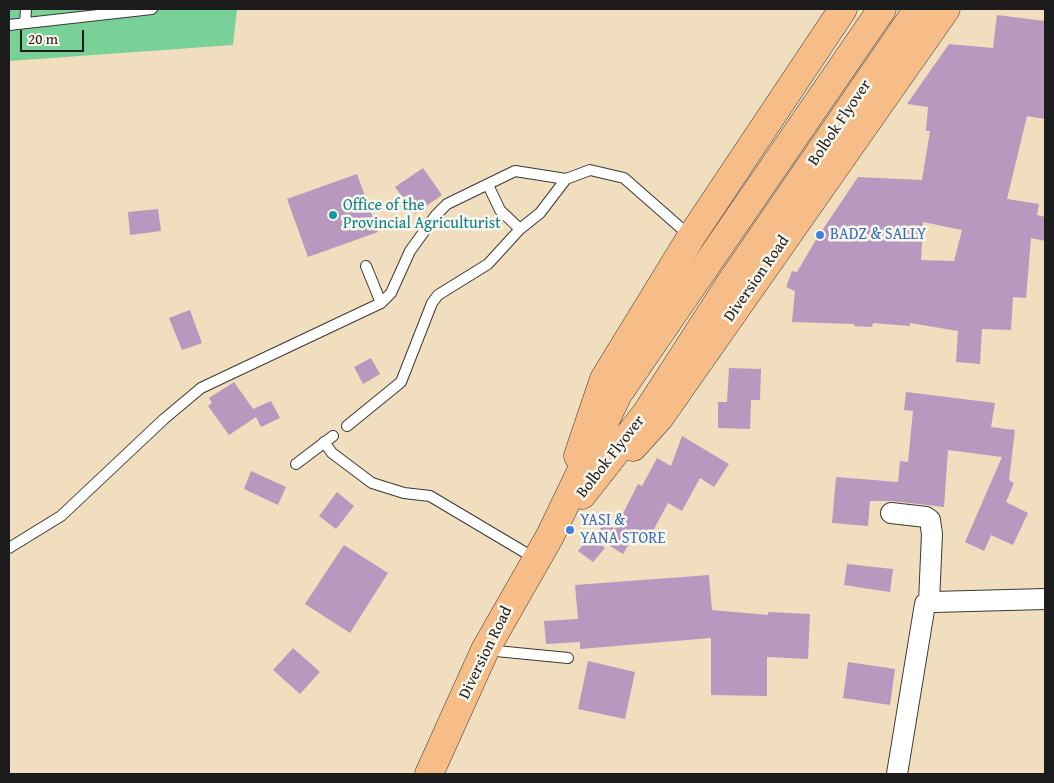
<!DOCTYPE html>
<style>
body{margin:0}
#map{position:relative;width:1054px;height:783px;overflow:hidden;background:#f0debf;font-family:"Gentium Book Plus",serif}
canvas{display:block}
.frame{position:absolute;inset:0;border:10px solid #1c1c1c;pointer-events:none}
.scale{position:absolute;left:20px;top:30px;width:64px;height:22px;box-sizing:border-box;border:2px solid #1c1c1c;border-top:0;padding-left:6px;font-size:15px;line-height:18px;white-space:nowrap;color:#1c1c1c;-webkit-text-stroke:4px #fbf7ec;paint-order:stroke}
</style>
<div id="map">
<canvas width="1054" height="783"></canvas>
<div class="frame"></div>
<div class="scale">20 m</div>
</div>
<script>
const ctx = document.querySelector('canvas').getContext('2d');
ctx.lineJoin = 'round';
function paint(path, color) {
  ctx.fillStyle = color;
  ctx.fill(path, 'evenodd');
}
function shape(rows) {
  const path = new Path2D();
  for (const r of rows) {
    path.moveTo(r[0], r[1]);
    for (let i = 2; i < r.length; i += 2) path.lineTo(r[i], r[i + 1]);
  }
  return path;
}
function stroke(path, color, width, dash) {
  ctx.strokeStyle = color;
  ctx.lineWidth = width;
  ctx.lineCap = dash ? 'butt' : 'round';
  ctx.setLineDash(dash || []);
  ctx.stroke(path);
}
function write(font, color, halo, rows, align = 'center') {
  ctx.font = font + ' "Gentium Book Plus",serif';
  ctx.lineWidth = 5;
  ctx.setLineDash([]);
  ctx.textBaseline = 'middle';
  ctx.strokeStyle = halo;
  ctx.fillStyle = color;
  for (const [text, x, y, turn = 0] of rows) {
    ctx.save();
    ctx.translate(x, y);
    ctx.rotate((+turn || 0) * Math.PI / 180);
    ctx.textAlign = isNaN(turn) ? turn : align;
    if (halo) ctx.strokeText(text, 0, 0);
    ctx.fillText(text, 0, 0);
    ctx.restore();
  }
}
paint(shape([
 [9,9,237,9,233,45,9,61]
]), '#78d197');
paint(shape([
 [997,15,1045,21,1045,119,1027,116,1007,199,1039,204,1037,215,1045,217,1045,241,1031,238,1026,298,1013,297,1011,330,982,329,980,364,956,362,958,331,910,323,910,326,873,323,872,327,854,326,854,324,792,322,795,291,786,287,792,271,797,272,817,238,858,177,922,180,930,131,926,131,928,107,907,104,949,44,993,48],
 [923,222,962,230,954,261,921,260],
 [423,168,442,195,415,214,395,187],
 [357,174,378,232,308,257,287,199],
 [158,209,161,231,130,235,128,212],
 [190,310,202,343,182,350,169,318],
 [371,358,380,374,363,384,354,367],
 [729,368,761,369,760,400,751,400,750,429,718,428,718,402,727,402],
 [234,382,253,409,271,401,280,418,261,427,256,417,229,435,208,406,212,403,209,398],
 [906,392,995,403,991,427,1015,430,1009,480,1014,483,1006,502,1028,513,1013,545,991,535,984,551,965,542,1002,457,948,450,944,507,892,501,870,501,868,526,832,523,836,477,898,482,900,461,908,462,913,411,904,410],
 [682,436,729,464,714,487,700,478,682,511,668,503,647,542,634,536,623,554,595,537,604,522,615,529,638,484,642,486,657,458,671,466],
 [251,471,286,487,278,505,244,489],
 [337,492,354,506,336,529,319,516],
 [590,536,605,548,593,562,578,551],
 [344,545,388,573,350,633,305,604],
 [847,564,893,569,890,592,844,585],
 [709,575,712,610,768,615,768,612,810,614,808,659,767,657,767,696,711,695,711,638,580,649,580,642,546,644,544,621,578,619,575,585],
 [293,648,320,672,300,694,273,670],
 [588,661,635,672,625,719,578,709],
 [848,662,895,669,890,705,843,698]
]), '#b898bf');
const service = shape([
 [25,23,26,9],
 [9,25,152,9],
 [488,185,500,210,520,229],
 [366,266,381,303],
 [347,426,401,382,432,303,438,295,488,264,520,229,540,213,566,179,590,170,624,178,690,236],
 [324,442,332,453,372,483,404,493,430,496,536,559],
 [296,464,333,436],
 [9,548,61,516,164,419,201,388,381,303,391,293,410,251,436,215,447,204,515,171,566,179],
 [486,650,568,658]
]);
const minor = shape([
 [891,513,926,517,930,520,932,534,929,602],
 [897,774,925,604,933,602,1045,599]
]);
const primary = shape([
 [633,447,660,417,946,9],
 [578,456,604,379,691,237,843,9]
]);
const trunk = shape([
 [582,495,645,415,729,285,918,9],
 [429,774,485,650,550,536,618,394,882,9]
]);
stroke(service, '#3c3934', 12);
stroke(minor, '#3c3934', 22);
stroke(primary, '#3c3934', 29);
stroke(trunk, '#3c3934', 29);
stroke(service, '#fff', 10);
stroke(minor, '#fff', 20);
stroke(primary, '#f7bd88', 28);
stroke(trunk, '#f7bd88', 28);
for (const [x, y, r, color] of [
 [333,215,5,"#0f9aa8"],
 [820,235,5,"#3f7fe0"],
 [570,530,5,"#3f7fe0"]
]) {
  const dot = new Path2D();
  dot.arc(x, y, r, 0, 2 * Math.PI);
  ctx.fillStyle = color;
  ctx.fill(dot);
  stroke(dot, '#fbf7ec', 2);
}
write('16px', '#1c1c1c', '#fbf7ec', [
 ["Bolbok Flyover",840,123,-56],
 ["Diversion Road",757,279,-55],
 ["Bolbok Flyover",611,457,-52],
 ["Diversion Road",486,653,-64]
]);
write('16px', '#0d838f', '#fbf7ec', [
 ["Office of the",343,206],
 ["Provincial Agriculturist",343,224]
], 'left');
write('16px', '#366cbe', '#fbf7ec', [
 ["BADZ & SALLY",830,235],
 ["YASI &",580,521],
 ["YANA STORE",580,539]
], 'left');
</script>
